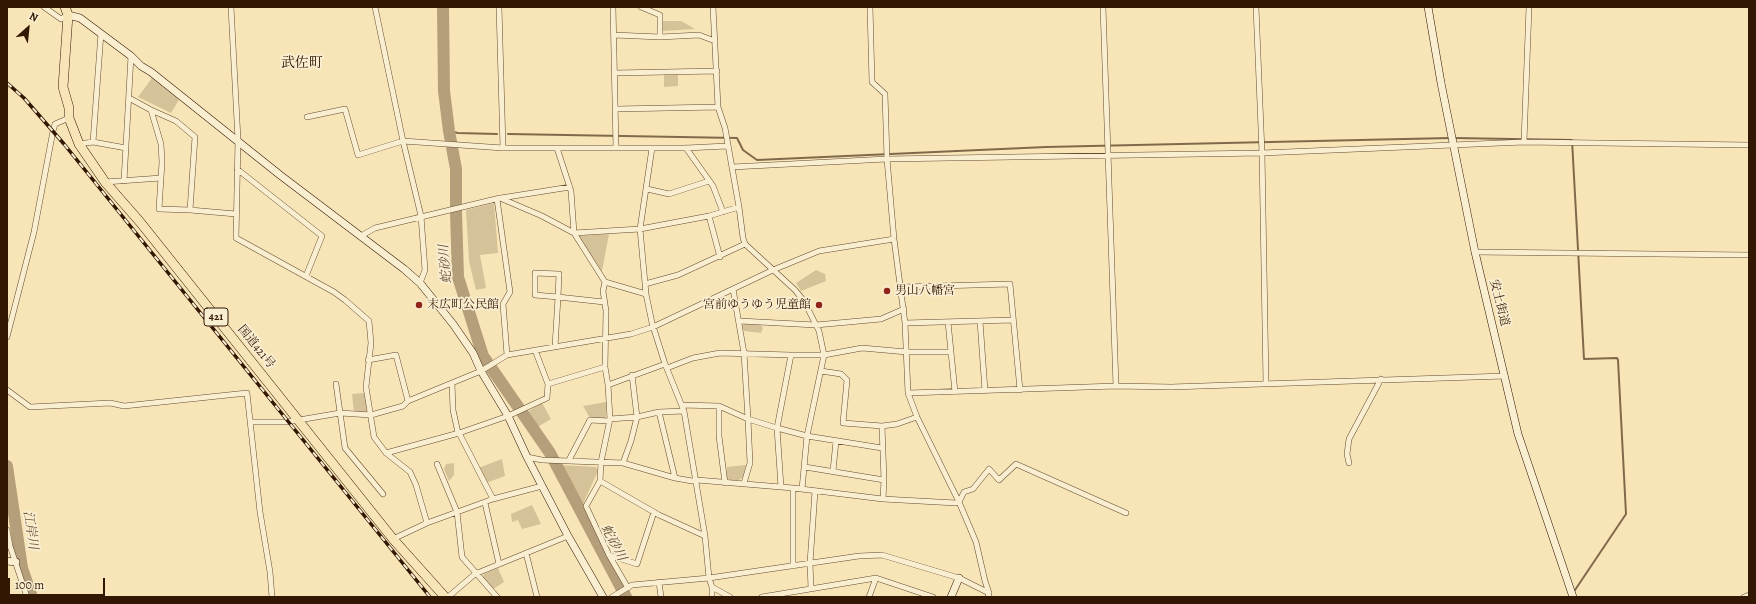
<!DOCTYPE html>
<meta charset="utf-8">
<style>
body{margin:0}
#map{position:relative;width:1756px;height:604px;overflow:hidden;background:#f7e5b8;font-family:Alegreya,serif}
canvas{display:block}
.frame{position:absolute;inset:0;border:8px solid #321703;pointer-events:none}
.north{position:absolute;left:8px;top:8px;width:40px;height:40px;-webkit-text-stroke:3px #faeed1;paint-order:stroke;rotate:27deg;font-size:11px;font-weight:700;line-height:16px;text-align:center;color:#321703}
.north::after{content:'';display:block;margin:auto;width:14px;height:18px;background:#321703;clip-path:polygon(50% 0,100% 100%,50% 72%,0 100%)}
.scale{position:absolute;left:8px;top:578px;width:97px;height:18px;box-sizing:border-box;border:2px solid #321703;border-top:0;padding-left:5px;font-size:12px;line-height:14px;white-space:nowrap;color:#321703;-webkit-text-stroke:3px #faeed1;paint-order:stroke}
</style>
<div id="map">
<canvas width="1756" height="604"></canvas>
<div class="frame"></div>
<div class="north">N</div>
<div class="scale">100 m</div>
</div>
<script>
const ctx = document.querySelector('canvas').getContext('2d');
ctx.lineJoin = 'round';
function paint(path, color) {
  ctx.fillStyle = color;
  ctx.fill(path, 'evenodd');
}
function shape(rows) {
  const path = new Path2D();
  for (const r of rows) {
    path.moveTo(r[0], r[1]);
    for (let i = 2; i < r.length; i += 2) path.lineTo(r[i], r[i + 1]);
  }
  return path;
}
function stroke(path, color, width, dash) {
  ctx.strokeStyle = color;
  ctx.lineWidth = width;
  ctx.lineCap = dash ? 'butt' : 'round';
  ctx.setLineDash(dash || []);
  ctx.stroke(path);
}
function write(font, color, halo, rows, align = 'center') {
  ctx.font = font + ' Alegreya,"Noto Serif JP",serif';
  ctx.lineWidth = 3.5;
  ctx.setLineDash([]);
  ctx.textBaseline = 'middle';
  ctx.strokeStyle = halo;
  ctx.fillStyle = color;
  for (const [text, x, y, turn = 0] of rows) {
    ctx.save();
    ctx.translate(x, y);
    ctx.rotate((+turn || 0) * Math.PI / 180);
    ctx.textAlign = isNaN(turn) ? turn : align;
    if (halo) ctx.strokeText(text, 0, 0);
    ctx.fillText(text, 0, 0);
    ctx.restore();
  }
}
paint(shape([
 [663,21,681,21,695,29,663,31],
 [664,75,678,75,678,86,664,87],
 [152,78,179,100,171,113,138,97],
 [494,203,498,253,480,255,486,288,476,290,469,261,466,210],
 [609,234,602,271,580,240,580,236],
 [816,270,825,274,826,281,801,291,796,283],
 [744,323,759,323,763,328,761,333,744,331,742,326],
 [364,393,368,410,364,413,354,412,352,394],
 [606,402,606,417,605,419,590,418,583,406],
 [542,403,551,419,536,428,527,412],
 [502,459,505,476,486,483,478,468],
 [454,463,454,475,449,481,444,469,446,464],
 [561,465,596,467,598,471,583,504],
 [746,465,743,477,739,480,731,481,727,478,727,467],
 [532,505,541,524,522,529,518,520,512,522,511,514],
 [498,568,504,582,493,589,483,578,484,574]
]), '#d6c299');
stroke(shape([
 [449,131,458,133,497,134],
 [508,134,737,138,743,150,757,160,1046,147,1450,138],
 [1454,138,1572,140,1584,359,1617,358,1618,360,1626,514,1573,593]
]), '#80694a', 2);
stroke(shape([
 [443,7,444,91,449,131,456,169,456,212,458,277,483,356,550,453,626,597],
 [7,466,22,568,32,597]
]), '#b49f7a', 12);
const street = shape([
 [44,7,61,19,68,15],
 [231,7,238,140,236,238,334,292,345,300,369,321,371,343,366,387,374,437,386,453,410,472,416,485,427,523],
 [375,7,403,141,421,216,425,270,420,283],
 [499,7,503,148],
 [613,7,616,148],
 [641,7,660,15,660,37],
 [713,7,718,107,725,128,739,207,743,238,745,244,795,290,804,301,819,331,824,355,807,436,802,489],
 [870,7,872,82,885,94,887,159,894,239,905,323,908,393,917,417,959,502,976,542,985,581,989,593,988,597],
 [1103,7,1116,386],
 [1256,7,1262,153,1266,383],
 [614,35,660,37,699,35,715,41],
 [615,73,717,71],
 [129,98,151,110,176,121,195,137,190,210],
 [616,109,718,107],
 [151,110,161,144,162,162,159,209,190,210,236,214],
 [307,117,345,109,358,155,403,141,503,148,686,148,727,146],
 [93,142,101,33],
 [1524,142,1529,7],
 [79,144,93,142,126,148],
 [557,148,571,191,574,233,640,229,709,216,739,207],
 [652,148,640,229,646,294,652,323,665,364,684,411,705,536,709,578,712,587,712,597],
 [686,148,713,186,723,212],
 [732,167,887,159,1262,153,1524,142,1749,145],
 [237,169,322,236,306,276],
 [124,181,131,56],
 [105,182,161,178],
 [647,189,669,194,709,181],
 [501,198,570,187],
 [497,199,510,292,503,304,507,355],
 [709,216,720,257],
 [361,236,375,228,500,198,542,216,574,233,605,282,603,291,606,311,605,367,608,385,610,419,601,462,600,481,586,506,609,555,628,588],
 [1475,252,1749,255],
 [605,282,646,294],
 [645,284,678,275,745,244],
 [902,287,1010,284,1020,390],
 [733,289,744,353,748,419,750,463,744,483],
 [740,321,816,325,881,319,904,309],
 [980,321,985,391],
 [948,322,955,392],
 [905,323,1013,320],
 [7,337,34,232,53,131,55,124,69,118],
 [555,347,558,297,559,274,535,273,535,295,558,297,604,302],
 [368,360,396,355,408,401],
 [667,368,693,358,720,353,791,355,824,355,862,348,907,352,951,352],
 [821,371,841,374,847,380,843,423,882,426,897,424,917,417],
 [452,383,453,410,458,433],
 [336,384,345,448,383,494],
 [548,384,605,367],
 [608,385,665,364],
 [7,390,30,407,110,403,124,406,247,393,260,512,270,572,272,597],
 [908,393,1116,386,1171,387,1505,376],
 [682,405,719,406,748,419,777,428,807,436,882,448],
 [719,406,719,436,725,483],
 [659,412,675,478],
 [610,419,637,417,659,412,684,411],
 [250,422,287,422,340,413,371,415,403,406,408,401,481,371,507,355,631,334,653,327,773,270,819,251,894,239],
 [882,426,884,480,883,499],
 [459,433,493,499],
 [386,453,459,433,508,416,547,398,548,384,535,350],
 [527,457,542,460,623,463,675,478,692,481,697,480,793,488,883,499,956,503,959,502],
 [569,460,590,420,609,421],
 [623,463,631,441,637,417,632,375],
 [1349,463,1347,454,1349,439,1381,379],
 [437,464,457,512,462,557,497,597],
 [805,467,884,480],
 [833,471,836,441],
 [600,481,659,515,705,536],
 [781,487,777,428,791,355],
 [793,488,793,566],
 [959,502,964,492,973,489,989,469,999,480,1016,464,1126,513],
 [485,503,499,564],
 [7,530,10,546,27,597],
 [393,539,427,523,493,499,542,486],
 [526,553,537,597],
 [609,555,637,564,654,512],
 [659,582,661,597],
 [712,587,730,597],
 [811,589,810,563,815,491],
 [448,597,475,574,568,536],
 [612,597,632,585,709,578,859,556,882,555,959,578,989,593],
 [762,597,876,578,933,597],
 [869,597,876,578],
 [1744,597,1749,595]
]);
const secondary = shape([
 [1428,7,1441,83,1475,252,1518,434,1573,597],
 [68,15,80,18,131,56,141,66,151,72,280,175,404,269,420,283,453,324,473,353,481,371,508,416,527,457,568,536,603,597],
 [7,561,16,562],
 [951,597,959,578]
]);
const highway = shape([
 [65,7,68,15,63,87,69,108,69,118,79,144,105,182,140,222,393,539,445,597]
]);
stroke(street, '#634a30', 6);
stroke(secondary, '#321703', 8);
stroke(highway, '#321703', 10);
stroke(street, '#faeed1', 5);
stroke(secondary, '#faeed1', 7);
stroke(highway, '#f7e5b8', 9);
const rail = shape([
 [7,83,24,98,64,144,430,597]
]);
stroke(rail, '#321703', 3.5);
stroke(rail, '#faeed1', 2, [6]);
for (const [x, y, r, color] of [
 [887,291,4,"#8f2418"],
 [419,305,4,"#8f2418"],
 [819,305,4,"#8f2418"]
]) {
  const dot = new Path2D();
  dot.arc(x, y, r, 0, 2 * Math.PI);
  ctx.fillStyle = color;
  ctx.fill(dot);
  stroke(dot, '#faeed1', 1.5);
}
for (const [x, y, w] of [
 [216,317,24]
]) {
  const box = new Path2D();
  box.roundRect(x - w / 2, y - 9, w, 18, 3);
  ctx.fillStyle = '#faeed1';
  ctx.fill(box);
  stroke(box, '#321703', 1);
}
write('bold 11px', '#321703', null, [
 ["421",216,317]
]);
write('12px', '#321703', '#faeed1', [
 ["男山八幡宮",895,291],
 ["末広町公民館",427,305],
 ["宮前ゆうゆう児童館",811,305,"right"]
], 'left');
write('12px', '#321703', '#faeed1', [
 ["安土街道",1499,303,76],
 ["国道421号",256,347,51]
]);
write('italic 13px', '#664d33', '#faeed1', [
 ["蛇砂川",446,264,-95],
 ["江岸川",30,530,82],
 ["蛇砂川",613,543,62]
]);
write('14px', '#321703', '#faeed1', [
 ["武佐町",302,64]
]);
</script>
